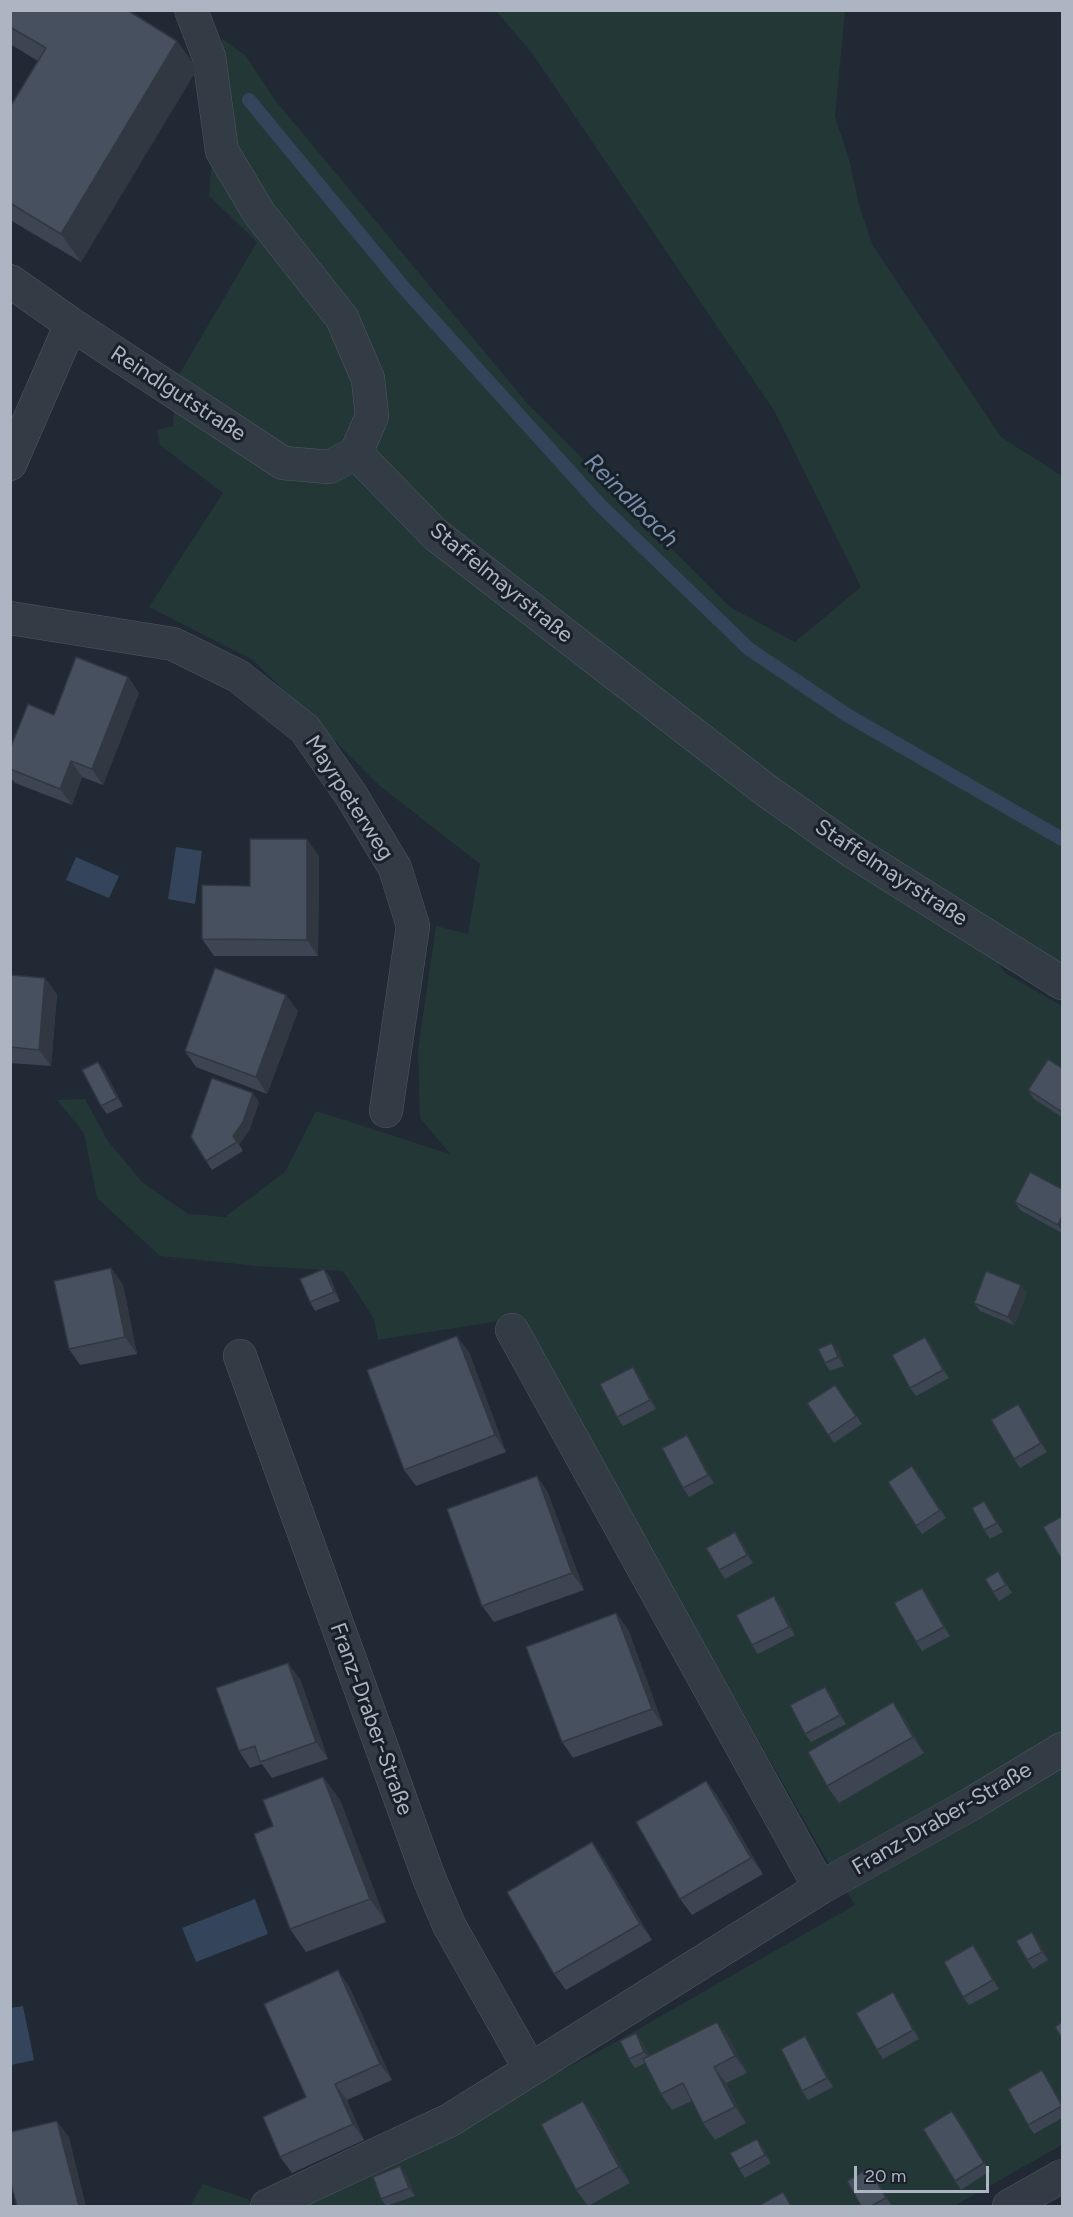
<!DOCTYPE html>
<meta charset="utf-8">
<style>
body{margin:0}
#map{position:relative;width:1073px;height:2217px;overflow:hidden;background:#202934;font-family:Figtree,sans-serif}
canvas{display:block}
.frame{position:absolute;inset:0;border:12px solid #adb5c2;pointer-events:none}
.scale{position:absolute;left:854px;top:2166px;width:135px;height:27px;box-sizing:border-box;border:3px solid #adb5c2;border-top:0;padding-left:8px;font-size:18px;line-height:21px;white-space:nowrap;color:#adb5c2;-webkit-text-stroke:4px #192029;paint-order:stroke}
</style>
<div id="map">
<canvas width="1073" height="2217"></canvas>
<div class="frame"></div>
<div class="scale">20 m</div>
</div>
<script>
const ctx = document.querySelector('canvas').getContext('2d');
ctx.lineJoin = 'round';
function paint(path, color) {
  ctx.fillStyle = color;
  ctx.fill(path, 'evenodd');
}
function shape(rows) {
  const path = new Path2D();
  for (const r of rows) {
    path.moveTo(r[0], r[1]);
    for (let i = 2; i < r.length; i += 2) path.lineTo(r[i], r[i + 1]);
  }
  return path;
}
function stroke(path, color, width, dash) {
  ctx.strokeStyle = color;
  ctx.lineWidth = width;
  ctx.lineCap = dash ? 'butt' : 'round';
  ctx.setLineDash(dash || []);
  ctx.stroke(path);
}
function write(font, color, halo, rows, align = 'center') {
  ctx.font = font + ' Figtree,sans-serif';
  ctx.lineWidth = 6;
  ctx.setLineDash([]);
  ctx.textBaseline = 'middle';
  ctx.strokeStyle = halo;
  ctx.fillStyle = color;
  for (const [text, x, y, turn = 0] of rows) {
    ctx.save();
    ctx.translate(x, y);
    ctx.rotate((+turn || 0) * Math.PI / 180);
    ctx.textAlign = isNaN(turn) ? turn : align;
    if (halo) ctx.strokeText(text, 0, 0);
    ctx.fillText(text, 0, 0);
    ctx.restore();
  }
}
paint(shape([
 [496,11,845,11,835,116,850,163,859,205,873,246,1001,437,1062,476,1062,968,955,901,1005,973,1062,1006,1062,2145,954,2206,289,2206,427,2142,614,2043,855,1905,817,1843,519,1318,378,1340,374,1319,343,1271,258,1266,160,1256,97,1198,84,1133,57,1100,85,1099,108,1141,142,1182,188,1214,225,1217,285,1172,316,1111,450,1154,420,1118,418,1050,436,926,468,934,480,864,380,786,253,660,149,607,223,493,160,445,157,430,173,426,176,380,257,242,209,196,222,39,245,55,275,100,527,403,730,607,795,642,861,587,775,412,532,53],
 [203,2184,248,2199,252,2206,190,2206]
]), '#243737');
paint(shape([
 [176,847,202,851,195,904,168,899],
 [76,857,119,876,109,898,66,880],
 [255,1899,268,1934,196,1962,182,1928],
 [23,2006,34,2060,11,2065,11,2008]
]), '#34455b');
stroke(shape([
 [249,100,404,288,600,505,749,649,847,715,1062,839]
]), '#34455b', 14);
const street = shape([
 [191,10,209,57,222,151,259,213,342,318,368,379,372,416,356,453],
 [10,281,71,324,283,463,329,467,356,453],
 [356,453,436,535,767,791,852,851,1062,983],
 [10,464,71,324],
 [10,618,173,644,238,676,305,729,351,795,395,868,413,926,386,1111],
 [512,1330,820,1888],
 [240,1356,429,1878,449,1925,530,2069],
 [267,2206,450,2120,820,1888,971,1804,1062,1749],
 [1009,2206,1062,2176]
]);
stroke(street, '#505863', 34);
stroke(street, '#333b45', 33);
paint(shape([
 [10,10,177,41,197,69,81,262,10,220,10,107,38,61,10,44],
 [128,677,139,693,103,785,82,777,72,805,15,783,10,777,10,749,54,715],
 [319,856,318,956,214,956,202,939,250,886],
 [10,975,57,994,51,1066,10,1063],
 [298,1011,267,1094,196,1067,185,1051],
 [1062,1068,1062,1117,1034,1099,1028,1090],
 [104,1070,123,1106,107,1114,101,1106],
 [259,1102,249,1131,239,1144,243,1151,212,1170,206,1161],
 [1062,1189,1062,1233,1020,1210,1015,1202],
 [111,1268,123,1285,137,1354,80,1365,69,1349],
 [330,1277,340,1301,315,1311,310,1302],
 [1027,1293,1014,1325,980,1311,974,1303],
 [925,1337,931,1346,949,1378,916,1396,910,1388],
 [832,1343,838,1351,844,1366,830,1371,825,1363],
 [469,1352,506,1452,416,1486,404,1470],
 [639,1376,656,1409,623,1426,617,1417],
 [835,1385,862,1424,834,1443,807,1403],
 [1018,1404,1047,1452,1020,1468,1014,1459],
 [693,1444,714,1483,689,1497,683,1488],
 [918,1475,946,1518,922,1534,916,1526],
 [537,1476,548,1493,584,1590,494,1622,482,1606],
 [990,1510,1003,1532,990,1539,984,1530],
 [741,1541,753,1563,725,1579,719,1570],
 [1004,1580,1012,1593,999,1601,993,1592],
 [922,1588,928,1596,950,1636,922,1651,916,1642],
 [780,1604,795,1635,758,1654,752,1645],
 [628,1629,663,1725,573,1758,562,1742],
 [300,1679,328,1759,272,1778,262,1764,250,1768,239,1751],
 [825,1687,831,1695,846,1724,811,1742,805,1734],
 [893,1702,904,1718,924,1753,839,1803,827,1786],
 [323,1777,340,1800,386,1922,306,1952,290,1929,273,1826],
 [706,1781,718,1797,763,1874,692,1915,680,1899],
 [603,1858,652,1940,566,1990,554,1974],
 [1038,1940,1048,1960,1033,1969,1027,1960],
 [973,1945,979,1954,999,1989,969,2005,963,1997],
 [349,1986,392,2080,347,2100,364,2140,292,2173,280,2157,306,2097],
 [899,2001,919,2039,883,2059,877,2050],
 [717,2022,729,2038,747,2073,726,2083,746,2123,715,2140,703,2123,692,2101,672,2110,661,2094,645,2063,635,2068,629,2059,642,2042,649,2057],
 [811,2045,833,2087,808,2100,802,2091],
 [1042,2070,1048,2079,1062,2104,1062,2118,1034,2134,1028,2125],
 [583,2101,595,2118,630,2183,588,2206,576,2190],
 [958,2119,990,2171,961,2190,955,2181],
 [763,2147,771,2163,745,2178,739,2169],
 [869,2168,875,2176,892,2206,861,2206],
 [406,2175,415,2196,386,2206,381,2199]
]), '#3c4551');
paint(shape([
 [177,41,197,69,81,262,61,234],
 [128,677,139,693,103,785,92,769],
 [71,761,82,777,72,805,60,789],
 [307,839,319,856,318,956,307,940],
 [45,978,57,994,51,1066,39,1050],
 [286,995,298,1011,267,1094,256,1077],
 [98,1062,104,1070,123,1106,117,1098],
 [253,1093,259,1102,249,1131,239,1144,243,1151,233,1136],
 [1062,1216,1062,1231,1058,1225],
 [111,1268,123,1285,137,1354,125,1337],
 [324,1269,330,1277,340,1301,334,1292],
 [1021,1285,1027,1293,1014,1325,1008,1317],
 [457,1336,469,1352,506,1452,495,1435],
 [925,1337,931,1346,949,1378,943,1370],
 [832,1343,838,1351,844,1366,838,1357],
 [633,1367,639,1376,656,1409,650,1400],
 [1018,1404,1024,1413,1047,1452,1041,1443],
 [687,1435,693,1444,714,1483,708,1475],
 [537,1476,548,1493,584,1590,572,1573],
 [984,1501,990,1510,1003,1532,997,1523],
 [735,1532,741,1541,753,1563,747,1555],
 [922,1588,928,1596,950,1636,944,1627],
 [774,1596,780,1604,795,1635,789,1627],
 [616,1613,628,1629,663,1725,652,1709],
 [288,1663,300,1679,328,1759,316,1742],
 [825,1687,831,1695,846,1724,840,1715],
 [893,1702,904,1718,924,1753,913,1737],
 [323,1777,340,1800,386,1922,370,1899],
 [706,1781,718,1797,763,1874,751,1858],
 [592,1842,603,1858,652,1940,640,1924],
 [1032,1932,1038,1940,1048,1960,1042,1952],
 [973,1945,979,1954,999,1989,993,1980],
 [338,1970,349,1986,392,2080,380,2064],
 [893,1992,899,2001,919,2039,913,2030],
 [717,2022,729,2038,747,2073,735,2056],
 [636,2033,642,2042,650,2060,644,2052],
 [805,2036,811,2045,833,2087,827,2078],
 [714,2067,726,2083,746,2123,735,2107],
 [1042,2070,1048,2079,1062,2104,1062,2106],
 [335,2084,347,2100,364,2140,353,2124],
 [583,2101,595,2118,630,2183,619,2167],
 [952,2111,958,2119,990,2171,984,2163],
 [57,2121,69,2137,86,2206,79,2206],
 [757,2139,763,2147,771,2163,765,2155],
 [400,2166,406,2175,415,2196,409,2188],
 [869,2168,875,2176,892,2206,886,2198]
]), '#313842');
const building = shape([
 [10,10,127,10,177,41,61,234,10,203,10,107,46,48,10,27,10,10],
 [76,657,128,677,92,769,71,761,60,789,10,769,10,749,28,704,54,715,76,657],
 [250,839,307,839,307,940,202,939,202,885,250,886,250,839],
 [215,968,286,995,256,1077,185,1051,215,968],
 [10,975,45,978,39,1050,10,1047,10,975],
 [1048,1059,1062,1068,1062,1112,1028,1090,1048,1059],
 [98,1062,117,1098,101,1106,82,1070,98,1062],
 [212,1078,253,1093,243,1122,233,1136,237,1142,206,1161,191,1137,212,1078],
 [1030,1172,1062,1189,1062,1216,1058,1225,1015,1202,1030,1172],
 [111,1268,125,1337,69,1349,54,1281,111,1268],
 [324,1269,334,1292,310,1302,300,1279,324,1269],
 [986,1271,1021,1285,1008,1317,974,1303,986,1271],
 [457,1336,495,1435,404,1470,367,1370,457,1336],
 [925,1337,943,1370,910,1388,892,1355,925,1337],
 [832,1343,838,1357,825,1363,818,1349,832,1343],
 [633,1367,650,1400,617,1417,600,1384,633,1367],
 [835,1385,856,1416,828,1435,807,1403,835,1385],
 [1018,1404,1041,1443,1014,1459,991,1420,1018,1404],
 [687,1435,708,1475,683,1488,662,1448,687,1435],
 [912,1466,940,1510,916,1526,888,1482,912,1466],
 [537,1476,572,1573,482,1606,447,1509,537,1476],
 [984,1501,997,1523,984,1530,972,1508,984,1501],
 [1062,1516,1062,1560,1043,1527,1062,1516],
 [735,1532,747,1555,719,1570,706,1548,735,1532],
 [998,1571,1006,1585,993,1592,985,1579,998,1571],
 [922,1588,944,1627,916,1642,894,1603,922,1588],
 [774,1596,789,1627,752,1645,736,1615,774,1596],
 [616,1613,652,1709,562,1742,526,1647,616,1613],
 [288,1663,316,1742,260,1762,255,1746,239,1751,216,1688,288,1663],
 [825,1687,840,1715,805,1734,790,1705,825,1687],
 [893,1702,913,1737,827,1786,808,1752,893,1702],
 [323,1777,370,1899,290,1929,254,1834,273,1826,263,1800,323,1777],
 [706,1781,751,1858,680,1899,636,1822,706,1781],
 [592,1842,640,1924,554,1974,507,1892,592,1842],
 [1032,1932,1042,1952,1027,1960,1016,1941,1032,1932],
 [973,1945,993,1980,963,1997,944,1962,973,1945],
 [338,1970,380,2064,335,2084,353,2124,280,2157,263,2117,306,2097,264,2004,338,1970],
 [893,1992,913,2030,877,2050,856,2013,893,1992],
 [717,2022,735,2056,714,2067,735,2107,703,2123,683,2083,661,2094,643,2059,717,2022],
 [1062,2022,1062,2039,1055,2027,1062,2022],
 [636,2033,644,2052,629,2059,620,2041,636,2033],
 [805,2036,827,2078,802,2091,781,2049,805,2036],
 [1042,2070,1062,2106,1028,2125,1008,2089,1042,2070],
 [583,2101,619,2167,576,2190,541,2124,583,2101],
 [952,2111,984,2163,955,2181,923,2129,952,2111],
 [57,2121,79,2206,17,2206,10,2181,10,2132,57,2121],
 [757,2139,765,2155,739,2169,730,2153,757,2139],
 [400,2166,409,2188,381,2199,373,2177,400,2166],
 [869,2168,886,2198,871,2206,861,2206,847,2181,869,2168],
 [783,2192,791,2206,758,2206,783,2192]
]);
paint(building, '#46505e');
stroke(building, '#313842', 1.5);
write('22px', '#adb5c2', '#192029', [
 ["Reindlgutstraße",178,394,33],
 ["Staffelmayrstraße",501,583,39],
 ["Mayrpeterweg",349,798,57],
 ["Staffelmayrstraße",891,873,33],
 ["Franz-Draber-Straße",371,1719,70],
 ["Franz-Draber-Straße",942,1819,-30]
]);
write('italic 24px', '#768eaa', '#192029', [
 ["Reindlbach",631,501,45]
]);
</script>
